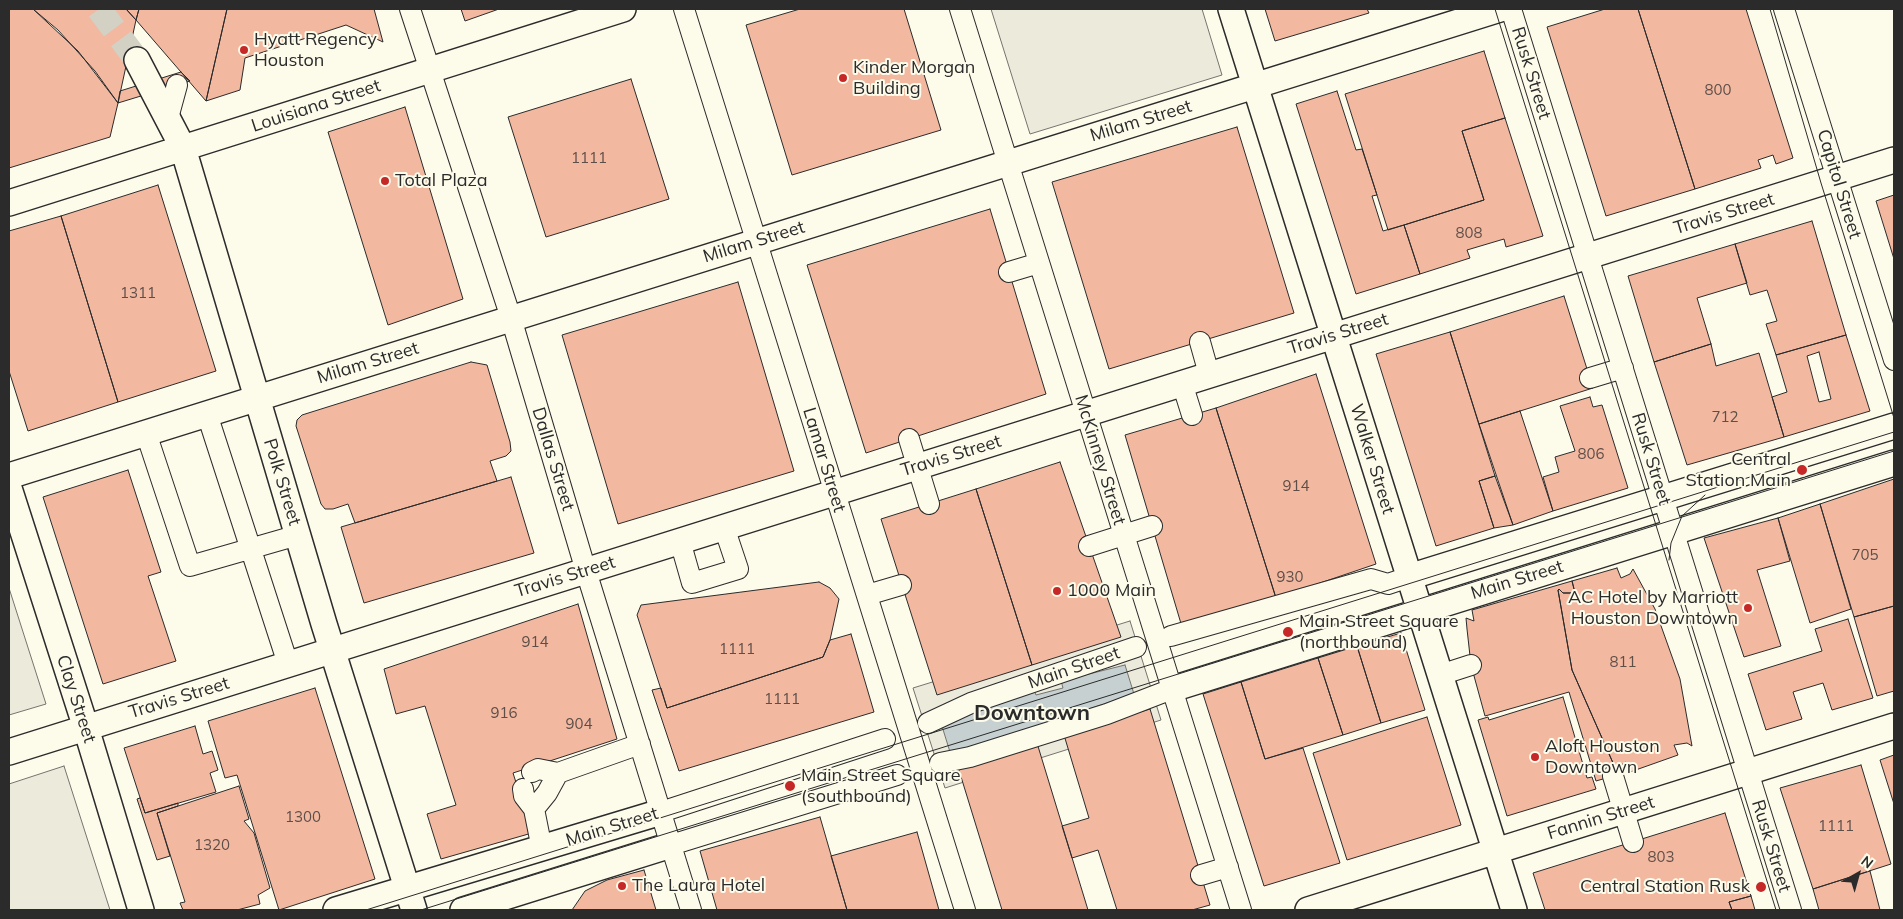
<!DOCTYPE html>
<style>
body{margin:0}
#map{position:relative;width:1903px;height:919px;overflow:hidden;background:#fdfbea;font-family:Mulish,sans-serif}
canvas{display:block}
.frame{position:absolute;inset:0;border:10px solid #2b2b2b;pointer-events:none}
.north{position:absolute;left:1833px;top:849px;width:50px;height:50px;-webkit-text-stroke:4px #fdfbea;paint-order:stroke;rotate:38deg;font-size:14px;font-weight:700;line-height:20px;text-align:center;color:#2b2b2b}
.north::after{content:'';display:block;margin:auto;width:18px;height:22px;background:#2b2b2b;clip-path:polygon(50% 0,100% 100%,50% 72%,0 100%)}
</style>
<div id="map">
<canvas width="1903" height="919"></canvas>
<div class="frame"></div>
<div class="north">N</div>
</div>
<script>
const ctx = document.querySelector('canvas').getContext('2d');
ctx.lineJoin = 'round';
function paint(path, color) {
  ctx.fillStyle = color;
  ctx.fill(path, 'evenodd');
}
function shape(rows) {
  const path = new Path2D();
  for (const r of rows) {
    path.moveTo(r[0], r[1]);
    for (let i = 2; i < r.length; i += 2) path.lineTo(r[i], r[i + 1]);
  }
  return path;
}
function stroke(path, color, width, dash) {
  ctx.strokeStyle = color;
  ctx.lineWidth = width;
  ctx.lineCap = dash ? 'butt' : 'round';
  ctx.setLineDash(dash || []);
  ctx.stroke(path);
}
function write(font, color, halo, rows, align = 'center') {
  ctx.font = font + ' Mulish,sans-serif';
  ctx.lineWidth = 4;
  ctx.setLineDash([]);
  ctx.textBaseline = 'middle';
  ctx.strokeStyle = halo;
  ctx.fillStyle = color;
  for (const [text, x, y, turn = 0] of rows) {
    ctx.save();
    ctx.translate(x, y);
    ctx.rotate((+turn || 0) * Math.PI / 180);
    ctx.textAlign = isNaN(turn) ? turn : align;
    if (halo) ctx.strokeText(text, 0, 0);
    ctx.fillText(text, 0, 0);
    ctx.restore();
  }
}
const parking = shape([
 [991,9,1202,9,1222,75,1030,134,991,9],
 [9,588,46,704,9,715,9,588],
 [1130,621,1161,720,945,788,913,688,1130,621],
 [64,766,110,910,9,910,9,784,64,766]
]);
paint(parking, '#eceadb');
stroke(parking, '#74746e', 1);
const water = shape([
 [1125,665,1134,694,977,746,950,752,941,723,1034,690,1036,695,1063,688,1061,681,1125,665]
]);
paint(water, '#c7d0d0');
stroke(water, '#74746e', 1);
const building = shape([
 [9,9,33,9,58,30,95,71,118,103,110,137,9,168,9,9],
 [33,9,126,9,136,20,118,103,78,51,33,9],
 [126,9,139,9,136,20,126,9],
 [139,9,227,9,206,101,136,20,139,9],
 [227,9,374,9,383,42,346,25,245,58,240,90,206,101,227,9],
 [461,9,499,9,465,21,461,9],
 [800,9,904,9,941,130,792,175,746,25,800,9],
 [1265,9,1367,9,1369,13,1275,41,1265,9],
 [1605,9,1638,9,1695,189,1606,216,1547,27,1605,9],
 [1638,9,1746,9,1793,158,1776,164,1773,155,1758,160,1761,168,1695,189,1638,9],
 [1484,51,1505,118,1462,131,1484,200,1388,230,1345,94,1484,51],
 [181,72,190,81,118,103,120,91,181,72],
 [631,79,669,199,546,237,508,117,631,79],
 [1337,91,1356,150,1362,149,1377,195,1372,196,1383,231,1404,225,1420,274,1356,294,1296,104,1337,91],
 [405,107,463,299,388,325,328,132,405,107],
 [1505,118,1543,236,1506,247,1504,239,1467,250,1470,258,1420,274,1404,225,1484,200,1462,131,1505,118],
 [1237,127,1294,313,1109,369,1052,182,1237,127],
 [158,185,216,371,118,402,61,216,158,185],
 [1894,195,1894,259,1876,201,1894,195],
 [990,209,1046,394,866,453,807,265,990,209],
 [61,216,118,402,28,431,9,371,9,231,61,216],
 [1812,221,1846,335,1776,355,1766,324,1777,321,1767,290,1750,295,1735,244,1812,221],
 [1735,244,1747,283,1697,298,1711,344,1654,362,1628,276,1735,244],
 [738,282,794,471,618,524,562,335,738,282],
 [1564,296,1593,388,1479,424,1450,332,1564,296],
 [1450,332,1495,476,1479,481,1494,528,1436,546,1376,354,1450,332],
 [1846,335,1870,411,1784,437,1772,397,1787,392,1776,355,1846,335],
 [1819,352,1831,399,1819,402,1807,356,1819,352],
 [1711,344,1716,366,1759,353,1784,437,1687,465,1654,362,1711,344],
 [471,362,487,365,510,442,511,451,506,456,490,461,497,481,355,523,348,504,333,509,325,509,321,504,296,426,297,420,302,415,471,362],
 [1316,374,1376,564,1276,598,1216,408,1316,374],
 [1590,397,1593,407,1602,405,1628,488,1553,511,1543,477,1559,472,1555,457,1575,451,1560,406,1590,397],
 [1216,408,1276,598,1182,627,1125,435,1216,408],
 [1520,411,1553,511,1513,525,1479,424,1520,411],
 [1060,462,1121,637,1032,665,976,489,1060,462],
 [128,470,161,572,148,576,176,661,103,684,43,497,128,470],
 [1495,476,1513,525,1494,528,1479,481,1495,476],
 [511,477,534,553,364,603,341,527,511,477],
 [1894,479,1894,606,1854,617,1820,504,1894,479],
 [976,489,1032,665,937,695,881,519,976,489],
 [1820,504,1851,609,1810,623,1778,518,1820,504],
 [1778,518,1790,561,1757,570,1781,646,1744,657,1704,538,1778,518],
 [1617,568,1621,578,1630,574,1633,569,1655,609,1680,679,1692,746,1687,743,1674,745,1678,755,1630,772,1626,762,1618,767,1617,772,1572,670,1558,590,1559,589,1563,593,1575,593,1572,581,1617,568],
 [1572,581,1575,593,1563,593,1559,589,1558,590,1572,670,1617,772,1613,776,1596,781,1569,692,1485,716,1471,665,1467,629,1466,618,1474,621,1472,610,1572,581],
 [819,582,830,588,839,599,830,640,823,657,667,708,637,615,641,605,819,582],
 [578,604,617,739,513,773,532,833,441,859,427,814,456,805,425,706,396,714,384,669,578,604],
 [1894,606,1894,691,1877,696,1854,617,1894,606],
 [1848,619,1873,698,1832,710,1823,683,1793,692,1802,719,1766,730,1748,674,1822,651,1815,629,1848,619],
 [1401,633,1425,710,1381,723,1357,646,1401,633],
 [851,634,874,712,679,771,652,690,661,688,667,708,823,657,830,640,851,634],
 [1357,646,1381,723,1343,735,1318,658,1357,646],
 [1318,658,1343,735,1265,759,1241,682,1318,658],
 [1241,682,1265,759,1303,748,1340,863,1264,886,1203,694,1241,682],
 [315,688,375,879,279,910,237,775,225,778,208,721,315,688],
 [1563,697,1587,778,1592,777,1596,789,1507,816,1478,720,1488,717,1489,720,1563,697],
 [1150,709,1210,905,1192,910,1117,910,1098,850,1072,858,1062,826,1089,818,1064,735,1150,709],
 [1427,717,1461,825,1347,860,1313,753,1427,717],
 [195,726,203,754,212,751,218,770,210,773,216,792,145,813,124,748,195,726],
 [1037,743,1088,910,1002,910,958,767,1037,743],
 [1894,755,1894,804,1880,760,1894,755],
 [1861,765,1891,864,1813,889,1780,788,1861,765],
 [239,786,249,819,244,821,254,833,270,888,258,895,260,904,237,910,183,910,180,903,185,902,157,813,239,786],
 [140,798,145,813,178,803,178,806,157,813,170,856,157,860,137,799,140,798],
 [1725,813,1751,896,1729,902,1732,910,1545,910,1533,873,1725,813],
 [820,817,847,910,717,910,700,851,820,817],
 [917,832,939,910,847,910,831,856,917,832],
 [644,870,656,910,572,910,585,891,607,880,644,870],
 [1870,871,1880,910,1819,910,1813,889,1870,871],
 [1751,896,1755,910,1732,910,1729,902,1751,896]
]);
paint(building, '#f2b8a0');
stroke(building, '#2b2b2b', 1);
stroke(shape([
 [99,9,137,60]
]), '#d3d1c4', 25, [25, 12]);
const minor = shape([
 [410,9,511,318,586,571,691,910],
 [684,9,965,910],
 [960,9,1241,910],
 [1511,9,1791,910],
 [1784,9,1894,360],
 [168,118,177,85],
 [1009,272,1039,263],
 [1200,342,1209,374],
 [1590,378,1623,368],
 [1182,383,1192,415],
 [207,414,288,664],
 [146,433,190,566,298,535],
 [909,439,929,504],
 [680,541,692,583,738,569,724,527],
 [1089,546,1152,526],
 [867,595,901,585],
 [1171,636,1371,579,1388,584,1409,577],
 [1440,675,1471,665],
 [928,723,971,703,1136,647],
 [940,763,970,757,1107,714,1172,689],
 [532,772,538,769,558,773],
 [1613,776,1633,842],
 [523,789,524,796,534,809,542,849],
 [534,809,547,793,558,773,640,744],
 [661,812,885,739],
 [671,845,897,775],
 [1201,875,1228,867]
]);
const major = shape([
 [1231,9,1514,910],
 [137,60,183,148,324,624,414,910],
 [9,203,623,9],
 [9,476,1500,9],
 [9,488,86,728,141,910],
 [1409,577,1894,426],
 [1172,689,1894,463],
 [9,752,1894,160],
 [336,910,661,812],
 [463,910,671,845],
 [1308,910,1894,726]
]);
stroke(minor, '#2b2b2b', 22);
stroke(major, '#2b2b2b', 28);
stroke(minor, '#fdfbea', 20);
stroke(major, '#fdfbea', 25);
stroke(shape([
 [1495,9,1776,910],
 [1770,9,1821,183,1894,418],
 [1669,560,1671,543,1682,516,1705,495],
 [366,910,1894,432],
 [421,910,1894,451]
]), '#2b2b2b', 1);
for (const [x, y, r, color] of [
 [244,50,5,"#c62828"],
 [843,78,5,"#c62828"],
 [385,181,5,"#c62828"],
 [1802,470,6,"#c62828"],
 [1057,591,5,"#c62828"],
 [1748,608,5,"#c62828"],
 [1288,632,6,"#c62828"],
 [1535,757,5,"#c62828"],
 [790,786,6,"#c62828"],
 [622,886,5,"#c62828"],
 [1761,887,6,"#c62828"]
]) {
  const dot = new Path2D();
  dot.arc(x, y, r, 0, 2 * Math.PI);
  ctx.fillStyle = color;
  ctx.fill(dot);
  stroke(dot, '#fdfbea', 2);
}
write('15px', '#5d4e48', null, [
 ["800",1718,90],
 ["1111",589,158],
 ["808",1469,233],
 ["1311",138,293],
 ["712",1725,417],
 ["806",1591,454],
 ["914",1296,486],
 ["705",1865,555],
 ["930",1290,577],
 ["914",535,642],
 ["1111",737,649],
 ["811",1623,662],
 ["1111",782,699],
 ["916",504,713],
 ["904",579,724],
 ["1300",303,817],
 ["1111",1836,826],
 ["1320",212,845],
 ["803",1661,857]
]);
write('18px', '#2b2b2b', '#fdfbea', [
 ["Hyatt Regency",254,40],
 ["Houston",254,61],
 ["Kinder Morgan",853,68],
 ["Building",853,89],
 ["Total Plaza",395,181],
 ["Central",1791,460,"right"],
 ["Station Main",1791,481,"right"],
 ["1000 Main",1067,591],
 ["AC Hotel by Marriott",1738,598,"right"],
 ["Houston Downtown",1738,619,"right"],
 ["Main Street Square",1299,622],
 ["(northbound)",1299,643],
 ["Aloft Houston",1545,747],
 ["Downtown",1545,768],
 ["Main Street Square",801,776],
 ["(southbound)",801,797],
 ["The Laura Hotel",632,886],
 ["Central Station Rusk",1750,887,"right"]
], 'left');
write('18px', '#2b2b2b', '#fdfbea', [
 ["Rusk Street",1531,73,73],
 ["Louisiana Street",316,106,-18],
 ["Milam Street",1141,121,-17],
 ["Capitol Street",1839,184,73],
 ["Travis Street",1724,214,-17],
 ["Milam Street",754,242,-17],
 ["Travis Street",1338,334,-17],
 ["Milam Street",368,363,-17],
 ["Travis Street",951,456,-17],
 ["Dallas Street",553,459,73],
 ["Walker Street",1372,459,73],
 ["Rusk Street",1651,459,73],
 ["Lamar Street",824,460,73],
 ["McKinney Street",1100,460,73],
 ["Polk Street",282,482,73],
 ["Travis Street",565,577,-17],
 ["Main Street",1517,580,-17],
 ["Main Street",1074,668,-19],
 ["Travis Street",179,698,-17],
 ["Clay Street",76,699,72],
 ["Fannin Street",1601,818,-17],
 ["Main Street",612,827,-17],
 ["Rusk Street",1771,846,73]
]);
write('bold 22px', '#2b2b2b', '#fdfbea', [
 ["Downtown",1032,713]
]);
</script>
